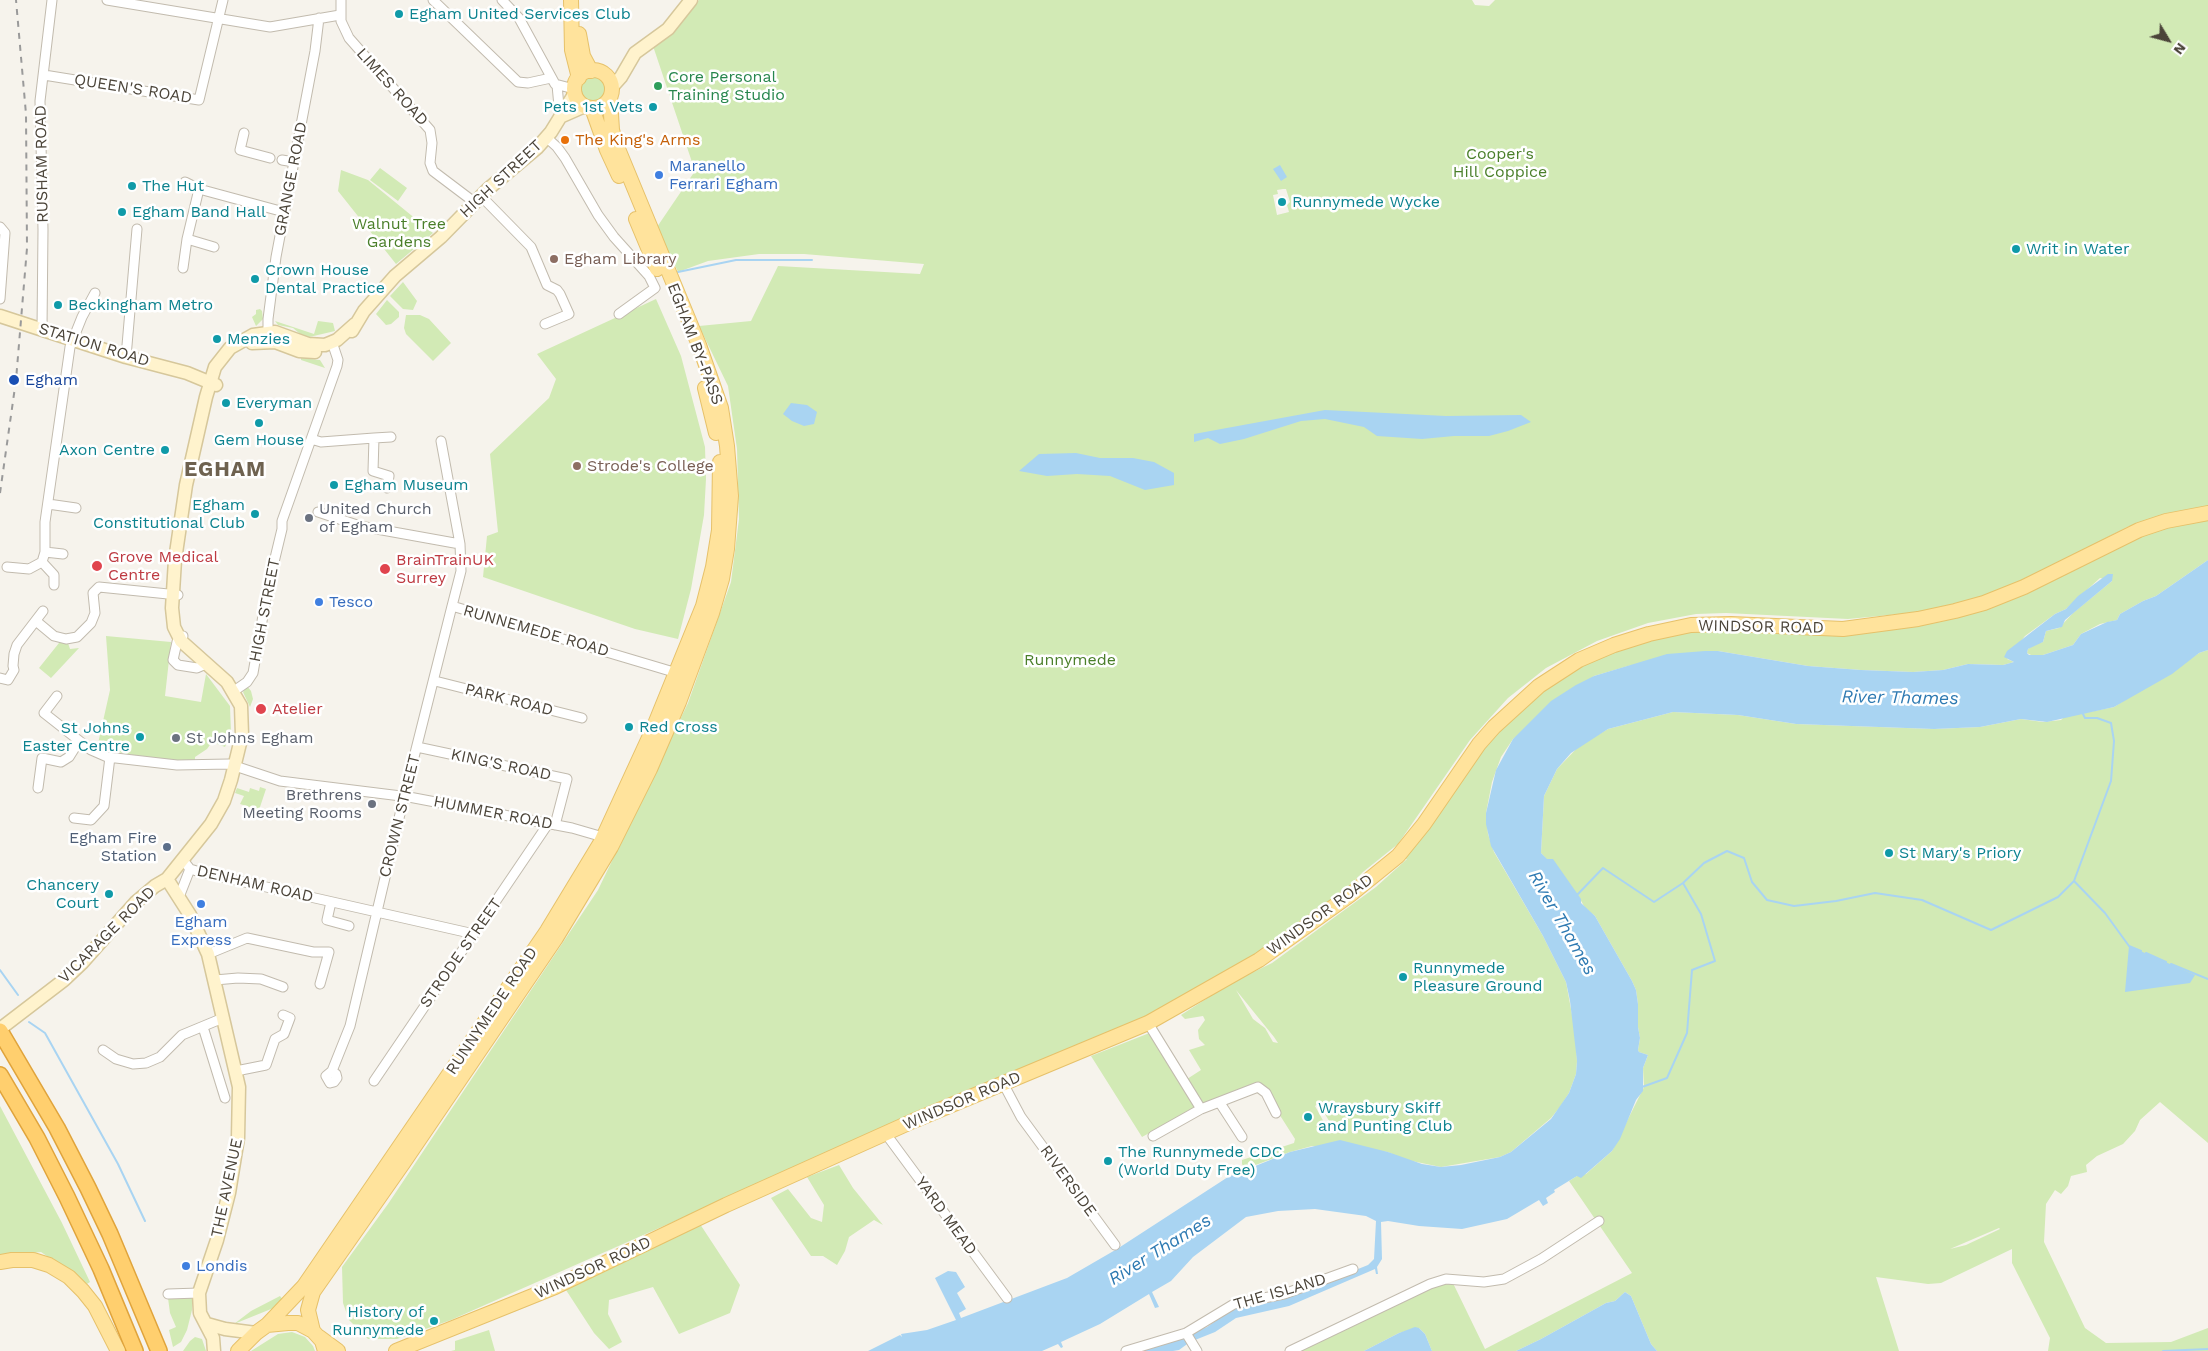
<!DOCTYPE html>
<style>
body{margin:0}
#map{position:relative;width:2208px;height:1351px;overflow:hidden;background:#f6f3ec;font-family:"Work Sans",sans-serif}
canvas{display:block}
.north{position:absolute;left:2143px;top:15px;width:50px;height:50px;-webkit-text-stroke:4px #fff;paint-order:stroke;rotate:127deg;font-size:14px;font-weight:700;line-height:20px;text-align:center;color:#4b4439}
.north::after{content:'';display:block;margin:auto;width:18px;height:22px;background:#4b4439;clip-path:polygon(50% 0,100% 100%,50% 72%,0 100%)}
</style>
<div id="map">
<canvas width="2208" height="1351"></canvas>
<div class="north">N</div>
</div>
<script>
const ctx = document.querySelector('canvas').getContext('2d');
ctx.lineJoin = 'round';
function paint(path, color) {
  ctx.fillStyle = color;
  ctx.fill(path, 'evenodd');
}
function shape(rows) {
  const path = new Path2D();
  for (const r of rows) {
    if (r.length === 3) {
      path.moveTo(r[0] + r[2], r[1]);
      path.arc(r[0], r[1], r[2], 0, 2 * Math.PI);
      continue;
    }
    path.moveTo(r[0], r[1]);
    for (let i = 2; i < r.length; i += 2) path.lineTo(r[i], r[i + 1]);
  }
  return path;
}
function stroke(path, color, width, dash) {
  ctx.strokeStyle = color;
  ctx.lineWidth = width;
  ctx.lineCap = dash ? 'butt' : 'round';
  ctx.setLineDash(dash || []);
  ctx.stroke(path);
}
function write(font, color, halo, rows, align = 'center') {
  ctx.font = font + ' "Work Sans",sans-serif';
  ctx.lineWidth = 5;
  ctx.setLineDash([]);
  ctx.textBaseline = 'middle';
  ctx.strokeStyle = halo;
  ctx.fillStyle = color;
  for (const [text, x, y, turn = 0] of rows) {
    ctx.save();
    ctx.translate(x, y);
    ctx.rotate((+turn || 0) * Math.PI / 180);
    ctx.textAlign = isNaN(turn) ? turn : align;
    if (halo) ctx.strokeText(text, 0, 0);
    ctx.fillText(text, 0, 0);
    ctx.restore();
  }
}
paint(shape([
 [699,0,1472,0,1475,5,1489,6,1495,0,2208,0,2208,507,2169,514,2127,527,2014,586,1981,598,1931,611,1848,619,1726,613,1696,614,1648,623,1597,641,1546,668,1508,698,1470,740,1398,844,1363,872,1336,900,1247,960,1127,1027,881,1130,451,1320,397,1339,368,1339,349,1320,343,1303,342,1267,388,1204,598,890,688,703,731,582,739,519,737,449,728,386,699,326,751,321,778,266,920,274,924,264,804,254,759,254,708,261,678,272,657,227,695,171,653,46,676,30],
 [1283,189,1286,189,1290,202,1287,205,1289,212,1277,215,1273,195,1278,194,1277,190],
 [593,89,13],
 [380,168,407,188,398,201,370,180],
 [341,170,368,180,433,233,396,264,338,191],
 [403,282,417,301,413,310,403,309,390,296],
 [656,299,681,356,705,447,706,479,704,515,691,589,678,639,635,629,483,577,487,536,498,532,490,454,549,398,556,379,537,354],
 [387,300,399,312,399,317,391,324,386,325,376,314],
 [260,309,262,311,263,319,256,326,252,317,256,314,256,310],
 [406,315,420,315,429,319,451,343,433,361,406,334,404,328],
 [275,321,314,334,318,321,333,323,335,331,305,338,293,328,278,325],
 [301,358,320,360,325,368,301,360],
 [2208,517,2208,560,2156,596,2143,601,2120,614,2117,620,2100,624,2081,634,2073,645,2043,655,2033,656,2027,653,2028,649,2035,644,2043,642,2046,631,2059,628,2073,613,2112,581,2100,578,2066,609,2055,614,2025,636,2007,659,2014,662,2003,665,1968,664,1943,670,1913,672,1861,670,1808,666,1718,651,1628,666,1594,676,1513,739,1501,757,1492,782,1486,813,1488,834,1494,852,1543,936,1566,982,1575,1031,1577,1061,1576,1074,1569,1093,1560,1107,1551,1118,1511,1152,1500,1157,1441,1167,1402,1159,1388,1152,1312,1146,1290,1152,1245,1169,1242,1164,1242,1160,1294,1143,1295,1139,1260,1084,1253,1084,1239,1089,1220,1103,1173,1120,1142,1137,1091,1056,1152,1032,1184,1081,1201,1070,1189,1050,1205,1045,1199,1039,1198,1030,1205,1020,1203,1016,1185,1019,1181,1015,1231,983,1272,963,1376,887,1407,859,1403,859,1489,740,1537,694,1592,659,1679,632,1919,625,2143,534],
 [1236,990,1274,1037,1278,1043,1273,1042,1265,1028,1253,1019],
 [1318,1104,1319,1104,1335,1131,1330,1133,1315,1106],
 [106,636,171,642,165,696,201,702,206,674,230,706,231,733,225,747,212,742,207,749,195,757,195,761,163,761,97,748,110,690],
 [59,643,68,643,70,649,79,648,51,678,39,668],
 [2208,650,2208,1143,2160,1102,2140,1120,2135,1131,2123,1144,2097,1156,2086,1165,2087,1172,2071,1176,2068,1186,2061,1194,2055,1190,2046,1204,2044,1242,2085,1328,2106,1343,2171,1342,2208,1328,2208,1351,2048,1351,2050,1338,2012,1263,2012,1249,1941,1283,1928,1284,1876,1277,1899,1351,1657,1351,1651,1344,1631,1296,1625,1292,1615,1301,1606,1303,1541,1339,1516,1351,1432,1351,1425,1334,1419,1328,1399,1333,1364,1351,1300,1351,1451,1279,1485,1349,1632,1273,1569,1181,1577,1176,1586,1174,1612,1151,1644,1087,1643,1068,1648,1055,1639,1052,1638,1050,1640,1038,1638,1027,1638,1004,1636,990,1632,981,1595,916,1585,908,1579,897,1541,853,1544,796,1557,769,1580,745,1608,729,1673,712,1738,715,1796,724,1934,729,1980,727,2021,719,2043,722,2061,720,2064,717,2114,707,2199,653],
 [2000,1229,1966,1245,1950,1249,1999,1228],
 [247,686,251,691,253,699,250,707,243,692],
 [260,787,266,789,259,810,240,804,244,796,235,793,237,788,249,792,250,788,259,791],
 [0,1106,62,1223,90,1282,87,1284,41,1252,0,1256],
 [839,1165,853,1188,883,1225,874,1220,849,1237,845,1251,837,1265,823,1256,811,1256,771,1198,788,1189,811,1218,822,1222,824,1205,807,1177],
 [700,1224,740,1285,730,1313,679,1334,653,1287,609,1300,608,1314,622,1342,609,1349,594,1333,566,1290],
 [280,1296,284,1301,276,1307,234,1324,251,1311],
 [192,1297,192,1310,187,1330,181,1342,173,1347,169,1330,176,1327,170,1313,168,1298],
 [489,1330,495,1351,451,1351,455,1350,455,1341],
 [292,1332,305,1337,313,1346,315,1351,251,1351,278,1334],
 [195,1337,202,1339,206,1351,183,1351,190,1341]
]), '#d2eab5');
paint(shape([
 [1280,165,1287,177,1281,181,1273,169],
 [791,403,807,405,817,412,814,424,804,426,792,421,783,414],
 [1325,410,1446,416,1521,415,1531,422,1508,431,1489,436,1454,436,1422,439,1377,436,1364,427,1325,419,1301,421,1244,439,1220,444,1208,438,1194,442,1194,434],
 [1076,453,1100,458,1133,458,1154,462,1174,473,1174,485,1145,490,1110,476,1077,474,1047,476,1019,471,1039,454],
 [2208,560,2208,650,2199,653,2172,674,2114,707,2047,722,2021,719,1980,727,1934,729,1796,724,1738,715,1673,712,1608,729,1571,753,1557,769,1544,796,1541,853,1547,859,1553,859,1581,899,1581,903,1595,916,1632,981,1636,990,1638,1004,1638,1027,1640,1038,1638,1050,1639,1052,1648,1055,1643,1068,1643,1091,1636,1100,1620,1139,1612,1151,1581,1178,1577,1176,1554,1190,1555,1192,1546,1198,1548,1203,1543,1206,1539,1200,1507,1219,1462,1229,1419,1226,1388,1221,1381,1222,1382,1259,1377,1267,1378,1274,1376,1274,1375,1269,1289,1306,1236,1318,1215,1332,1190,1342,1179,1350,1173,1351,1133,1351,1177,1340,1207,1327,1233,1309,1281,1300,1368,1265,1374,1259,1376,1221,1366,1216,1315,1209,1278,1211,1246,1217,1193,1257,1171,1281,1152,1292,1159,1307,1155,1308,1149,1294,1100,1324,1061,1342,1063,1347,1061,1348,1058,1344,1042,1351,868,1351,900,1335,902,1337,901,1334,927,1330,956,1320,935,1278,948,1271,956,1272,965,1287,957,1293,966,1309,959,1313,961,1318,1067,1278,1117,1249,1228,1177,1290,1152,1340,1140,1388,1152,1422,1164,1441,1167,1461,1165,1500,1157,1511,1152,1551,1119,1569,1093,1576,1074,1577,1061,1570,1001,1566,982,1543,936,1491,846,1486,824,1486,813,1496,770,1513,739,1551,701,1576,685,1594,676,1667,654,1705,651,1718,651,1808,666,1861,670,1913,672,1943,670,1968,664,2003,665,2014,662,2004,657,2007,651,2055,614,2066,609,2078,596,2108,574,2113,574,2112,581,2065,620,2062,627,2046,631,2043,642,2028,649,2027,653,2029,655,2043,655,2073,645,2081,634,2107,622,2117,620,2120,614,2143,601,2156,596],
 [2129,946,2195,975,2190,983,2125,992],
 [1625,1292,1631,1296,1651,1344,1657,1351,1516,1351,1541,1339,1606,1303,1615,1301],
 [1415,1327,1419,1328,1425,1334,1432,1351,1364,1351,1399,1333]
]), '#a9d4f2');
stroke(shape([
 [678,272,736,260,812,260],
 [2083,714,2085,718,2097,718,2111,723,2114,741,2111,781,2074,881,2105,913,2129,946,2141,951],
 [1577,895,1603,868,1654,902,1683,883,1704,863,1727,851,1744,858,1752,882,1767,900,1794,906,1836,901,1875,893,1922,900,1991,930,2058,897,2074,881],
 [2146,953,2166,962],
 [2171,964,2208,979],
 [0,970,18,995],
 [29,1022,45,1033,118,1164,145,1221],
 [1642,1087,1667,1078,1687,1033,1692,970,1715,961,1701,914,1683,883],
 [2163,1351,2208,1349]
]), '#a9d4f2', 2);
const street = shape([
 [107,0,270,27,340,15],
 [341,0,341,21,349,38,430,130,432,143,430,163,433,171,474,202],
 [433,0,518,82,528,83,551,78],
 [502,0,519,18,555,84,574,89],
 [44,75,199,100,223,0],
 [557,85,560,117],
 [244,133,240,150,270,158],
 [546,137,557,147,565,158,598,215,614,237,649,276,655,288,619,314],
 [282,160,294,162],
 [185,182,199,189,284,212],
 [481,196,531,247,547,285,557,290,560,294,569,314,545,324],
 [0,227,5,233,0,299],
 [187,239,214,247],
 [183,268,187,239,199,189],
 [42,329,43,230,40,101,52,0],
 [268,338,268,319,276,257,315,51,319,18],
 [126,357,137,229],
 [374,438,391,437],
 [311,439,321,442,374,438,373,471,389,476,387,488],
 [441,441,460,544],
 [48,504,76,508],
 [318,512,360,526,460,544,461,571,452,606,677,673],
 [45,552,63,554],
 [42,562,54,575,54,585],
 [7,567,29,569,42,562,45,552,45,522,70,347,82,317,95,293],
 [36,621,54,636,66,639,77,637,91,623,95,613,93,593,99,587,178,595],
 [183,636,177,642,173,660,178,665,197,668,206,664],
 [0,678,8,680,14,670,13,666,14,654,17,645,43,611],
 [435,681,582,718],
 [234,691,247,682,253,673,268,587,282,529,282,521,337,366,338,360,332,342],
 [57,696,44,713,91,750,107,757,177,765,229,764,280,781,409,797,572,828,603,837],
 [417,747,567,779,555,825],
 [38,788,42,758,61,762,69,757,79,741],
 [74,818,91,820,104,806,110,757],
 [183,860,190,869,200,872,474,934],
 [179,897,190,869],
 [331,902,327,920,349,926],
 [208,954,247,938,313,952,329,952,320,984],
 [215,980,238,978,261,979,283,987],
 [1148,1023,1201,1109,1258,1087,1266,1093,1276,1113],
 [203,1027,225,1098],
 [103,1050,116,1059,133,1064,146,1063,160,1057,182,1035,223,1018],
 [236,1071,266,1065,275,1039,284,1034,290,1018,283,1015],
 [332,1071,336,1074,337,1078,334,1082,330,1083,326,1076,332,1071,350,1026,404,797,452,606],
 [374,1081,548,824],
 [1003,1083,1021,1117,1115,1245],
 [1220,1103,1242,1137],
 [886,1134,1007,1298],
 [1153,1136,1201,1109],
 [168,1294,199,1293],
 [1186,1333,1197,1351],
 [1126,1351,1186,1333,1234,1304,1284,1294,1353,1269],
 [1290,1351,1430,1284,1446,1279,1484,1282,1504,1279,1541,1259,1599,1221]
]);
const secondary = shape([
 [612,87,621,77,635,53,668,29,691,0],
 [560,117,585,106],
 [0,316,126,357,187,373,216,385],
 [352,331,364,311,395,276,441,237,488,189,537,148,551,132,575,93],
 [252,343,275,342,299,351,315,352],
 [167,879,190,915,208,954,239,1087,238,1138,229,1193,217,1240,199,1293,200,1313,213,1338,214,1351],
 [0,1029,64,980,82,963,136,902,155,886,167,879,211,824,224,801,231,780,242,735,241,706,227,682,181,641,174,627,172,608,175,560,186,485,206,397,215,367,230,348,253,335,275,332,308,344,325,345,337,340,355,324],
 [207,1324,225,1329,256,1333]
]);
const primary = shape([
 [571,0,572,50,579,78],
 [579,34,583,56,591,71],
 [593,89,19],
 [592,108,607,150,619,176],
 [636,219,657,269],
 [705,388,716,433],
 [0,1262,12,1260,33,1260,49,1265,69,1277,83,1291,95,1306,118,1351],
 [267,1325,304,1286,547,931,601,842,653,729,703,606,713,567,719,530,720,462],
 [313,1331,308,1310,313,1292,404,1162,556,938,611,847,650,769,679,702,712,613,722,579,727,549,731,496,727,446,721,408,699,345,616,144,612,130,610,98],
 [319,1337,338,1351],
 [238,1351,256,1333,267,1325,288,1323,298,1323,313,1331,322,1341,325,1351],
 [396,1351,555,1287,726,1205,913,1121,1148,1023,1259,960,1350,895,1398,856,1424,824,1479,744,1494,727,1539,686,1579,660,1614,645,1649,634,1691,625,1731,624,1843,629,1918,619,1955,611,1984,603,2024,587,2139,530,2166,521,2208,513]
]);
const highway = shape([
 [0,1031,57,1128,88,1188,110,1234,159,1351],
 [0,1075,37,1138,67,1197,101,1269,135,1351]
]);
stroke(street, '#c2bbae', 11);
stroke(secondary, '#d6c79b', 15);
stroke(primary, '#e6c16a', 16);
stroke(highway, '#e0a43c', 18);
stroke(street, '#fff', 9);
stroke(secondary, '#fff3cd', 12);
stroke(primary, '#ffe39c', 14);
stroke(highway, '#ffcf6e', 15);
stroke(shape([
 [0,493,16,380,27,248,26,114,16,0]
]), '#9a9a9a', 2, [6, 6]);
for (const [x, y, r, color] of [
 [399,14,5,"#0f9aa8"],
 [658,86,5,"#2e9e5b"],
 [653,107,5,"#0f9aa8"],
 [565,140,5,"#e8710a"],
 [659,175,5,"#3f7fe0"],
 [132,186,5,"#0f9aa8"],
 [1282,202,5,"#0f9aa8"],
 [122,212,5,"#0f9aa8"],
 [2016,249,5,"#0f9aa8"],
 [554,259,5,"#8d6e63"],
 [255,279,5,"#0f9aa8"],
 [58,305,5,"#0f9aa8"],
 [217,339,5,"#0f9aa8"],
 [14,380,6,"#1a4fb4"],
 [226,403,5,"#0f9aa8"],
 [259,423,5,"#0f9aa8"],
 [165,450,5,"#0f9aa8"],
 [577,466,5,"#8d6e63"],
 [334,485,5,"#0f9aa8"],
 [255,514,5,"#0f9aa8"],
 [309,518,5,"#6b7280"],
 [97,566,6,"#e0444e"],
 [385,569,6,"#e0444e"],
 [319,602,5,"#3f7fe0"],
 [261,709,6,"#e0444e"],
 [629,727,5,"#0f9aa8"],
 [140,737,5,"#0f9aa8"],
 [176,738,5,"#6b7280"],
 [372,804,5,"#6b7280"],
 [167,847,5,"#5c6f8a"],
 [1889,853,5,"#0f9aa8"],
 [109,894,5,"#0f9aa8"],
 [201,904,5,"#3f7fe0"],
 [1403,977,5,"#0f9aa8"],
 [1308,1117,5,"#0f9aa8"],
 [1108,1161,5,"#0f9aa8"],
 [186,1266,5,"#3f7fe0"],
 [434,1321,5,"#0f9aa8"]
]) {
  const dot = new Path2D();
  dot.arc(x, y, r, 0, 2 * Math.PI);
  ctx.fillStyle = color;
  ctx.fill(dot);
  stroke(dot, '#fff', 2);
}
write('16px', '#0d838f', '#fff', [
 ["Egham United Services Club",409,14],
 ["Pets 1st Vets",643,107,"right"],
 ["The Hut",142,186],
 ["Runnymede Wycke",1292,202],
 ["Egham Band Hall",132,212],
 ["Writ in Water",2026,249],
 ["Crown House",265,270],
 ["Dental Practice",265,288],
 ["Beckingham Metro",68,305],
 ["Menzies",227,339],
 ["Everyman",236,403],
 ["Gem House",259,440,"center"],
 ["Axon Centre",155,450,"right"],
 ["Egham Museum",344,485],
 ["Egham",245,505,"right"],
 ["Constitutional Club",245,523,"right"],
 ["Red Cross",639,727],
 ["St Johns",130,728,"right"],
 ["Easter Centre",130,746,"right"],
 ["St Mary's Priory",1899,853],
 ["Chancery",99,885,"right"],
 ["Court",99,903,"right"],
 ["Runnymede",1413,968],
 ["Pleasure Ground",1413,986],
 ["Wraysbury Skiff",1318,1108],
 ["and Punting Club",1318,1126],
 ["The Runnymede CDC",1118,1152],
 ["(World Duty Free)",1118,1170],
 ["History of",424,1312,"right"],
 ["Runnymede",424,1330,"right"]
], 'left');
write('16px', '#27864d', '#fff', [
 ["Core Personal",668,77],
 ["Training Studio",668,95]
], 'left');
write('16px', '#4b4439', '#fff', [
 ["LIMES ROAD",392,87,48],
 ["QUEEN'S ROAD",133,89,9],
 ["RUSHAM ROAD",42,164,-91],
 ["GRANGE ROAD",291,179,-79],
 ["HIGH STREET",501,179,-43],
 ["EGHAM BY-PASS",695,344,69],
 ["STATION ROAD",94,345,17],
 ["HIGH STREET",265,610,-79],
 ["WINDSOR ROAD",1761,627,1],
 ["RUNNEMEDE ROAD",536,631,16],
 ["PARK ROAD",509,700,14],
 ["KING'S ROAD",501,765,12],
 ["HUMMER ROAD",493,813,11],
 ["CROWN STREET",400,816,-76],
 ["DENHAM ROAD",255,884,13],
 ["WINDSOR ROAD",1320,915,-36],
 ["VICARAGE ROAD",107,935,-45],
 ["STRODE STREET",461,953,-55],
 ["RUNNYMEDE ROAD",492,1011,-56],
 ["WINDSOR ROAD",962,1101,-23],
 ["RIVERSIDE",1068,1181,54],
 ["THE AVENUE",227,1188,-78],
 ["YARD MEAD",946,1216,54],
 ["WINDSOR ROAD",593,1268,-25],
 ["THE ISLAND",1280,1292,-16]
]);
write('16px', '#c56008', '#fff', [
 ["The King's Arms",575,140]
], 'left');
write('16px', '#4a7f2a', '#fff', [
 ["Cooper's",1500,154],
 ["Hill Coppice",1500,172],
 ["Walnut Tree",399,224],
 ["Gardens",399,242],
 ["Runnymede",1070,660]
]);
write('16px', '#366cbe', '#fff', [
 ["Maranello",669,166],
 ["Ferrari Egham",669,184],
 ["Tesco",329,602],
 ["Egham",201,922,"center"],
 ["Express",201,940,"center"],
 ["Londis",196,1266]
], 'left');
write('16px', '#785e54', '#fff', [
 ["Egham Library",564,259],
 ["Strode's College",587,466]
], 'left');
write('16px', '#164399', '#fff', [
 ["Egham",25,380]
], 'left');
write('16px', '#5b616d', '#fff', [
 ["United Church",319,509],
 ["of Egham",319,527],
 ["St Johns Egham",186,738],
 ["Brethrens",362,795,"right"],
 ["Meeting Rooms",362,813,"right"]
], 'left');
write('16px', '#be3a42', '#fff', [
 ["Grove Medical",108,557],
 ["Centre",108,575],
 ["BrainTrainUK",396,560],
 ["Surrey",396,578],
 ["Atelier",272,709]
], 'left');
write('16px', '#4e5e75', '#fff', [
 ["Egham Fire",157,838],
 ["Station",157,856]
], 'right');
write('italic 18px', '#2e7ab2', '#fff', [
 ["River Thames",1900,698,1],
 ["River Thames",1562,923,60],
 ["River Thames",1160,1250,-32]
]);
ctx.letterSpacing = '1px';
write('bold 21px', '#6e6250', '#fff', [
 ["EGHAM",225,470]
]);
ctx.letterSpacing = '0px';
</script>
